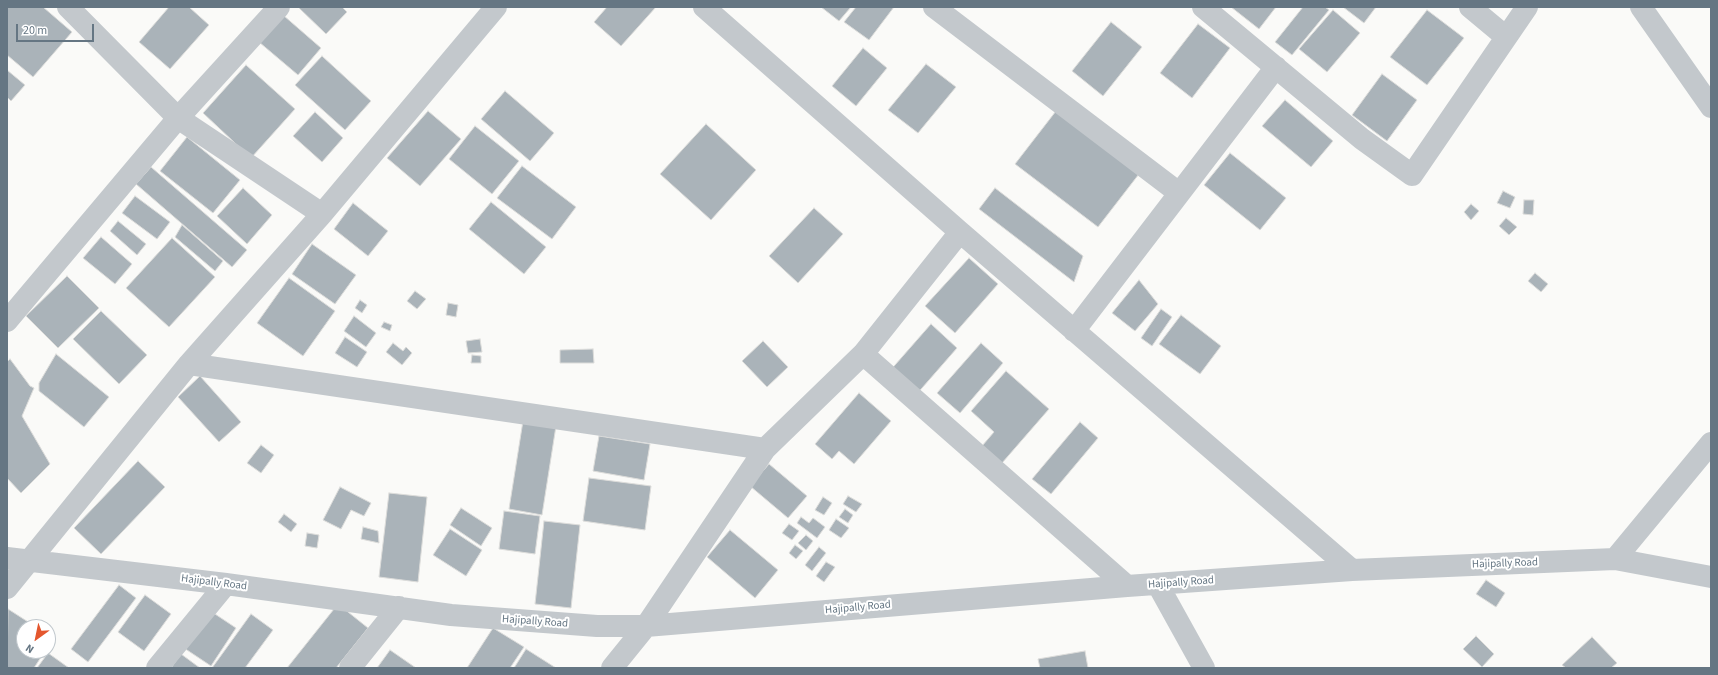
<!DOCTYPE html>
<style>
body{margin:0}
#map{position:relative;width:1718px;height:675px;overflow:hidden;background:#fafaf8;font-family:"Source Sans 3",sans-serif}
canvas{display:block}
.frame{position:absolute;inset:0;border:8px solid #657683;pointer-events:none}
.north{position:absolute;left:16px;top:619px;width:40px;height:40px;box-sizing:border-box;background:#fff;border:1px solid #c1c8cd;border-radius:50%;rotate:213deg;font-size:11px;font-weight:700;line-height:16px;text-align:center;color:#657683}
.north::after{content:'';display:block;margin:auto;width:14px;height:18px;background:#e4572e;clip-path:polygon(50% 0,100% 100%,50% 72%,0 100%)}
.scale{position:absolute;left:16px;top:24px;width:78px;height:18px;box-sizing:border-box;border:2px solid #657683;border-top:0;padding-left:5px;font-size:12px;line-height:14px;white-space:nowrap;color:#657683;-webkit-text-stroke:3px #fff;paint-order:stroke}
</style>
<div id="map">
<canvas width="1718" height="675"></canvas>
<div class="frame"></div>
<div class="north">N</div>
<div class="scale">20 m</div>
</div>
<script>
const ctx = document.querySelector('canvas').getContext('2d');
ctx.lineJoin = 'round';
function paint(path, color) {
  ctx.fillStyle = color;
  ctx.fill(path, 'evenodd');
}
function shape(rows) {
  const path = new Path2D();
  for (const r of rows) {
    path.moveTo(r[0], r[1]);
    for (let i = 2; i < r.length; i += 2) path.lineTo(r[i], r[i + 1]);
  }
  return path;
}
function stroke(path, color, width, dash) {
  ctx.strokeStyle = color;
  ctx.lineWidth = width;
  ctx.lineCap = dash ? 'butt' : 'round';
  ctx.setLineDash(dash || []);
  ctx.stroke(path);
}
function write(font, color, halo, rows, align = 'center') {
  ctx.font = font + ' "Source Sans 3",sans-serif';
  ctx.lineWidth = 4;
  ctx.setLineDash([]);
  ctx.textBaseline = 'middle';
  ctx.strokeStyle = halo;
  ctx.fillStyle = color;
  for (const [text, x, y, turn = 0] of rows) {
    ctx.save();
    ctx.translate(x, y);
    ctx.rotate((+turn || 0) * Math.PI / 180);
    ctx.textAlign = isNaN(turn) ? turn : align;
    if (halo) ctx.strokeText(text, 0, 0);
    ctx.fillText(text, 0, 0);
    ctx.restore();
  }
}
const building = shape([
 [7,7,43,7,72,32,33,77,7,55,7,7],
 [169,7,189,7,209,25,170,69,139,42,169,7],
 [298,7,342,7,347,12,326,34,298,7],
 [607,7,656,7,621,46,594,22,607,7],
 [821,7,851,7,839,21,821,7],
 [856,7,894,7,869,40,844,22,856,7],
 [1231,7,1276,7,1259,29,1231,7],
 [1303,7,1325,7,1329,10,1292,55,1275,42,1303,7],
 [1343,7,1376,7,1364,23,1343,7],
 [1333,10,1360,33,1327,72,1299,49,1333,10],
 [1427,10,1464,38,1427,85,1390,57,1427,10],
 [283,15,321,48,298,75,259,42,283,15],
 [1111,22,1142,47,1103,96,1072,71,1111,22],
 [1198,24,1230,48,1192,98,1160,73,1198,24],
 [863,48,887,68,856,106,832,86,863,48],
 [322,56,371,101,345,130,295,85,322,56],
 [926,64,956,87,918,133,888,110,926,64],
 [246,65,295,109,251,158,203,113,246,65],
 [7,70,25,85,11,101,7,97,7,70],
 [1382,74,1417,100,1387,141,1352,115,1382,74],
 [505,91,554,133,530,161,481,119,505,91],
 [1285,100,1333,141,1311,167,1262,126,1285,100],
 [428,111,461,139,420,186,387,158,428,111],
 [1056,111,1139,174,1098,227,1015,164,1056,111],
 [315,112,343,138,322,162,293,136,315,112],
 [706,124,756,170,711,220,660,174,706,124],
 [475,126,519,161,492,194,449,159,475,126],
 [187,137,240,180,213,213,160,171,187,137],
 [1230,153,1286,198,1260,230,1204,185,1230,153],
 [522,166,576,207,552,239,497,198,522,166],
 [151,167,247,250,232,267,136,184,151,167],
 [243,188,272,215,247,244,217,216,243,188],
 [995,188,1083,256,1074,282,979,209,995,188],
 [1503,191,1515,197,1510,208,1497,203,1503,191],
 [135,196,170,222,157,239,122,213,135,196],
 [1524,200,1534,200,1533,215,1523,214,1524,200],
 [491,202,546,247,524,274,469,229,491,202],
 [353,203,388,231,368,256,334,229,353,203],
 [1471,204,1479,211,1471,220,1464,212,1471,204],
 [814,208,843,234,798,283,769,256,814,208],
 [1506,218,1517,227,1509,235,1499,226,1506,218],
 [118,221,146,244,137,255,110,231,118,221],
 [182,225,223,261,215,271,175,237,182,225],
 [101,237,132,264,115,284,83,258,101,237],
 [172,238,215,277,169,327,126,288,172,238],
 [312,244,356,275,335,304,292,274,312,244],
 [969,258,998,284,955,333,925,306,969,258],
 [1535,273,1548,284,1541,292,1528,281,1535,273],
 [67,276,99,308,58,348,26,316,67,276],
 [289,278,335,311,303,356,257,323,289,278],
 [1139,280,1158,304,1135,331,1112,313,1139,280],
 [415,291,426,299,417,309,407,301,415,291],
 [360,300,367,305,362,313,355,308,360,300],
 [448,303,458,305,456,317,446,315,448,303],
 [1161,309,1172,317,1152,346,1141,338,1161,309],
 [101,311,147,355,119,384,73,339,101,311],
 [1181,315,1221,346,1200,374,1159,344,1181,315],
 [354,316,376,333,366,347,344,331,354,316],
 [384,322,392,325,390,331,381,327,384,322],
 [931,324,957,348,915,396,888,373,931,324],
 [345,337,367,352,357,367,335,353,345,337],
 [480,339,482,352,468,353,466,341,480,339],
 [763,341,788,367,767,387,742,361,763,341],
 [393,343,403,351,406,347,412,353,402,365,386,352,393,343],
 [981,343,1003,363,960,413,937,393,981,343],
 [593,349,594,363,560,363,560,350,593,349],
 [56,354,109,397,84,427,39,391,39,383,56,354],
 [472,355,481,356,481,363,471,363,472,355],
 [10,359,30,386,34,388,22,416,50,464,21,493,7,478,7,362,10,359],
 [1006,371,1049,409,1002,463,982,446,994,432,971,411,1006,371],
 [200,376,241,422,219,442,178,397,200,376],
 [859,393,891,421,854,464,839,451,832,459,815,444,859,393],
 [523,421,556,426,542,515,509,509,523,421],
 [1080,422,1098,438,1051,494,1032,479,1080,422],
 [599,436,650,444,644,480,593,471,599,436],
 [261,445,274,455,261,473,247,463,261,445],
 [138,461,165,487,101,554,74,528,138,461],
 [769,464,807,496,788,518,750,486,769,464],
 [589,478,651,486,645,530,583,521,589,478],
 [340,487,371,503,364,516,351,510,341,529,323,520,340,487],
 [389,493,427,497,418,582,379,577,389,493],
 [848,496,862,504,856,512,843,504,848,496],
 [823,497,832,503,824,515,815,510,823,497],
 [461,508,492,528,481,546,450,525,461,508],
 [845,509,853,515,848,523,839,517,845,509],
 [504,511,540,516,535,554,499,549,504,511],
 [284,514,297,524,291,532,278,522,284,514],
 [801,517,809,523,813,518,825,527,817,538,797,523,801,517],
 [836,519,849,528,841,538,829,530,836,519],
 [544,521,580,525,571,608,535,604,544,521],
 [789,524,799,531,792,540,782,533,789,524],
 [363,527,378,531,379,543,361,539,363,527],
 [450,529,482,550,466,576,433,555,450,529],
 [730,530,778,570,755,598,707,557,730,530],
 [307,533,319,535,317,548,305,546,307,533],
 [806,535,813,541,806,550,798,543,806,535],
 [795,545,803,551,796,559,789,553,795,545],
 [819,547,826,553,812,571,805,565,819,547],
 [826,562,835,567,824,582,816,576,826,562],
 [1486,580,1505,593,1496,607,1476,594,1486,580],
 [119,585,136,598,88,662,71,649,119,585],
 [145,595,171,614,144,651,118,632,145,595],
 [338,604,368,628,336,668,287,668,338,604],
 [8,609,36,627,24,627,24,651,45,651,34,668,7,668,8,609],
 [209,610,236,628,211,666,184,648,209,610],
 [251,614,273,630,245,668,212,668,251,614],
 [493,628,524,647,510,668,467,668,493,628],
 [1476,636,1494,654,1482,667,1463,649,1476,636],
 [1592,637,1617,663,1611,668,1566,668,1562,665,1592,637],
 [526,649,556,668,514,668,526,649],
 [390,650,416,668,377,668,390,650],
 [1085,651,1088,668,1040,668,1038,659,1085,651],
 [48,653,69,668,37,668,48,653],
 [181,654,200,668,171,668,181,654]
]);
paint(building, '#aab3b9');
stroke(building, '#dcdcda', 1);
stroke(shape([
 [68,7,178,118,322,214],
 [704,7,960,232,1352,570],
 [934,7,1179,193],
 [1203,7,1362,139,1412,175,1527,7],
 [1470,7,1506,37],
 [1641,7,1711,107],
 [7,321,178,118,279,7],
 [1074,331,1276,67],
 [863,354,1127,586],
 [189,364,765,449],
 [7,558,226,584,451,615,597,626,646,626,1127,586,1352,570,1615,559,1711,577],
 [1615,559,1711,443],
 [1158,585,1204,668],
 [7,588,189,364,322,214,496,7],
 [157,668,226,584],
 [350,668,399,607],
 [612,668,646,626,765,449,863,354,960,232]
]), '#c3c8cc', 22);
write('11px', '#657683', '#fff', [
 ["Hajipally Road",1505,564,-2],
 ["Hajipally Road",214,583,7],
 ["Hajipally Road",1181,583,-4],
 ["Hajipally Road",858,608,-5],
 ["Hajipally Road",535,622,4]
]);
</script>
